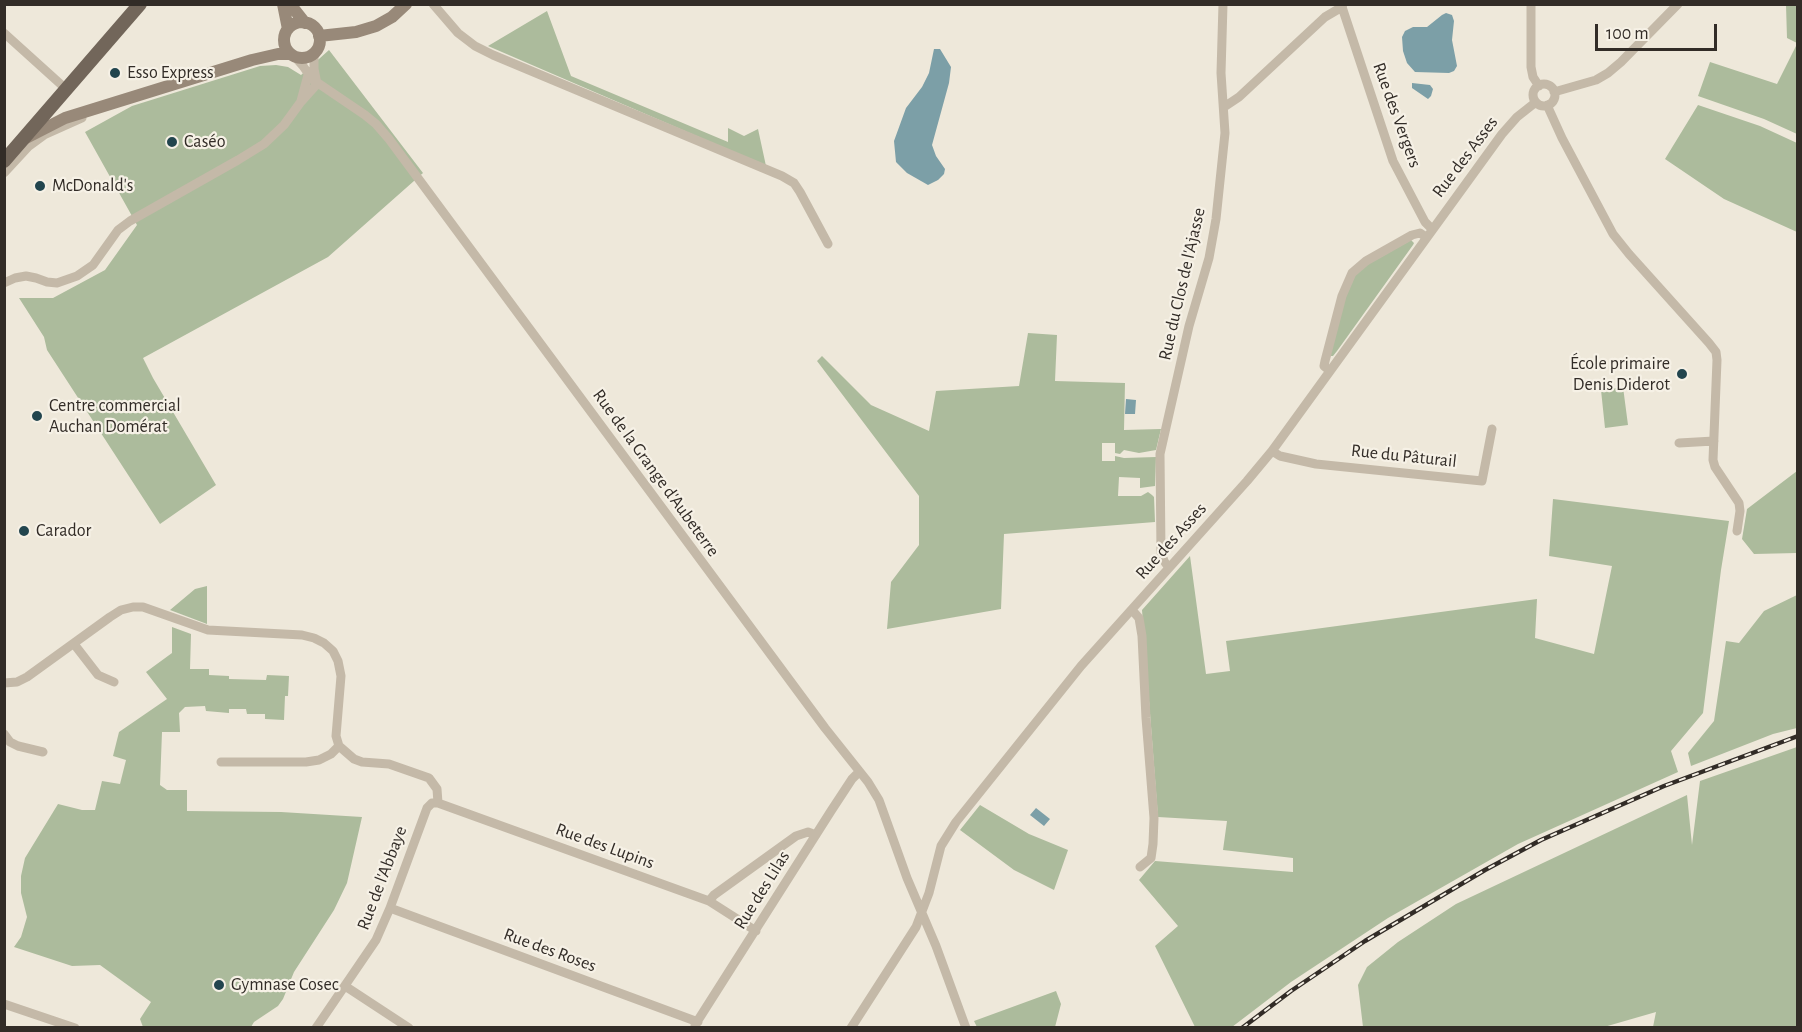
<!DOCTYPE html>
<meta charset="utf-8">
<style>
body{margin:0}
#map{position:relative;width:1802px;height:1032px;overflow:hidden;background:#eee8da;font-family:"Alegreya Sans",sans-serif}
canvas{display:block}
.frame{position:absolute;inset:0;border:6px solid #322c27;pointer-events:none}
.scale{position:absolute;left:1595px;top:24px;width:122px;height:27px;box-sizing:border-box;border:3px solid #322c27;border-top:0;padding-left:8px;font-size:18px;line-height:21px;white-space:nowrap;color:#322c27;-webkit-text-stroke:4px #f6f1e6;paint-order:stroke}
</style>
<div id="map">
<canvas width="1802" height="1032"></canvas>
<div class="frame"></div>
<div class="scale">100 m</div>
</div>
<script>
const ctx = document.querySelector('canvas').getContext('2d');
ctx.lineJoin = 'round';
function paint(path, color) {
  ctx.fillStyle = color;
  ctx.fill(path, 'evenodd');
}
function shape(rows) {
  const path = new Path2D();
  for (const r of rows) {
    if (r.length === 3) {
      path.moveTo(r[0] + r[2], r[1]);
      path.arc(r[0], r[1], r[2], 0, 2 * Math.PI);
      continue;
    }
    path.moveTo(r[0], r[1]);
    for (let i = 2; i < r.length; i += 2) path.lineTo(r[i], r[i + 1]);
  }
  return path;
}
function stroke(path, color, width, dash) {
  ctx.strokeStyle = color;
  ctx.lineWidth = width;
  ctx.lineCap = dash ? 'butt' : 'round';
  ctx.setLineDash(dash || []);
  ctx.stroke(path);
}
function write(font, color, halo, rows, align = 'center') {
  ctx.font = font + ' "Alegreya Sans",sans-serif';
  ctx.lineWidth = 4.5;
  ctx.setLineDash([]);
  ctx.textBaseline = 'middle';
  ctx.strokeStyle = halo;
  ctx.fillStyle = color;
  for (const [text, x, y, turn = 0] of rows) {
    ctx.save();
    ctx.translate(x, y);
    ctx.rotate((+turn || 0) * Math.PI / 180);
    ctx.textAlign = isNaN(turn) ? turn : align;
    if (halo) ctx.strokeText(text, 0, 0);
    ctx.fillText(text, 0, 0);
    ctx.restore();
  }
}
paint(shape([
 [1786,5,1797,5,1797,43,1787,38],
 [547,11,571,76,728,142,728,128,744,136,758,129,766,166,488,46],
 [1797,44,1797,134,1764,119,1698,96,1710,62,1777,84],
 [329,50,423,173,328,257,143,358,153,378,216,485,160,524,47,350,44,337,19,298,53,298,105,270,137,225,85,132,132,106,260,66,276,65,288,67,301,75],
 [1698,105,1760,126,1797,143,1797,232,1724,199,1665,159],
 [1411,240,1414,243,1413,245,1337,351,1333,356,1329,356,1346,293,1358,270],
 [1028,333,1057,335,1055,381,1125,383,1124,430,1161,429,1156,450,1139,453,1124,450,1120,454,1115,453,1115,443,1102,443,1102,461,1115,461,1115,456,1124,458,1156,457,1155,486,1140,488,1140,478,1119,477,1118,496,1141,496,1148,492,1152,495,1154,497,1155,522,1004,534,1001,609,887,629,891,582,919,545,919,496,817,361,822,356,871,405,929,431,936,391,1019,386],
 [1623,387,1628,425,1605,428,1601,390],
 [1797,471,1797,553,1754,554,1742,539,1747,509],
 [1553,499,1729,521,1721,570,1703,713,1671,751,1678,772,1518,844,1388,918,1291,982,1232,1027,1195,1027,1155,946,1178,926,1139,880,1155,861,1293,872,1293,858,1223,850,1227,821,1158,817,1142,610,1190,556,1206,674,1230,671,1226,641,1537,599,1535,638,1594,654,1612,566,1549,556],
 [207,586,207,624,170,610,195,589],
 [1797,595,1797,728,1773,734,1691,766,1688,753,1714,721,1726,641,1739,643,1764,611],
 [172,627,191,634,190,669,209,669,209,675,229,676,229,679,266,680,267,675,289,676,288,696,285,696,284,720,265,719,265,714,247,714,246,709,229,709,229,713,206,711,205,706,185,707,179,713,180,732,162,732,160,785,167,790,187,790,187,811,281,812,362,817,347,883,334,910,294,972,283,999,278,1006,254,1022,251,1027,143,1027,140,1019,151,1002,100,965,72,966,14,947,21,937,27,917,21,893,21,876,25,858,58,804,82,810,95,810,102,781,120,784,126,760,113,756,119,732,167,699,146,672,172,653],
 [1797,747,1797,1027,1653,1027,1656,1012,1604,1027,1363,1027,1358,985,1367,967,1398,942,1456,904,1687,795,1692,845,1700,781],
 [980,805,1029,834,1068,850,1054,890,1014,870,960,830],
 [1056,991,1061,1004,1055,1027,977,1027,974,1021]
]), '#acbb9c');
paint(shape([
 [1446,13,1452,15,1454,21,1452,40,1457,66,1454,71,1449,73,1415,72,1407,63,1403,51,1402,37,1405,31,1413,27,1427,27,1442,15],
 [934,49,940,49,951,67,949,83,932,145,936,156,945,169,944,174,938,180,928,185,907,173,896,162,894,141,906,108,922,87,929,73],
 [1412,83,1430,85,1433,89,1431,96,1428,99,1412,88],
 [1126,399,1136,400,1135,414,1125,414],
 [1036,808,1050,819,1044,826,1030,815]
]), '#7c9fa7');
stroke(shape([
 [433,4,458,33,475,46,493,55,782,176,794,183,800,192,828,244],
 [1531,4,1531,67,1533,77,1539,86],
 [1342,7,1393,161,1425,222,1432,229],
 [4,33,66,89],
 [314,54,314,69,317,84],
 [295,57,303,66,312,79,365,115,376,124,389,139,825,728,868,782,879,800,907,878,936,946,966,1028],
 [1544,95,11],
 [1554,92,1596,80,1608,73,1621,62,1678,4],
 [301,101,308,75],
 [1547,105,1562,138,1613,234,1629,254,1709,343,1716,352,1717,360,1713,460,1715,467,1739,503,1740,511,1737,531],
 [1224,107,1239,97,1325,17,1342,7,1343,4],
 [4,173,29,146,44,135,82,118],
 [4,283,15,278,26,276,36,278,47,282,57,283,77,276,93,265,118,230,130,221,238,160,264,144,284,125,300,103,317,84],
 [1330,371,1324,366,1325,361,1342,296,1352,273,1366,261,1412,235,1420,233,1426,237],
 [1679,443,1714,441],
 [1272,451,1280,456,1316,464,1482,481,1492,429],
 [1169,568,1164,561,1161,552,1160,454,1189,326,1209,258,1216,219,1225,133,1221,73,1223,4],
 [1132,610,1139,618,1142,636,1146,718,1154,818,1153,844,1151,858,1140,867],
 [74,644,98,675,114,682],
 [4,683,17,682,27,677,110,617,121,610,133,607,143,607,208,630,302,635,314,638,324,643,333,651,338,661,341,676,336,736,339,746,354,759,362,762,389,764,429,778,437,789,438,803],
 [4,734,10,742,18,746,43,752],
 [221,762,306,762,319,760,331,754,339,746],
 [438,803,709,901,756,931],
 [709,901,714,895,796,836,808,832,816,835],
 [390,908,698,1022],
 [345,986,409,1028],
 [4,1004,75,1028],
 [695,1025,831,811,852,779,859,772],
 [316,1028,376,940,390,908,427,808,432,803,438,803],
 [851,1028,916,927,929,893,941,846,956,822,1081,666,1247,481,1272,451,1502,134,1517,117,1536,102]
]), '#c4b9a8', 9);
stroke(shape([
 [283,4,288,29],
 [290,4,305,23],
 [302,40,18],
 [319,36,356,32,376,26,392,17,406,4],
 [26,138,65,118,252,60,278,54,290,54]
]), '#988979', 12);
stroke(shape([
 [4,161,140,4]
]), '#72665a', 14);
const rail = shape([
 [1242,1028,1291,991,1365,941,1485,870,1541,840,1664,786,1798,736]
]);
stroke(rail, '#322c27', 4.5);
stroke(rail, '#f6f1e6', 2, [7]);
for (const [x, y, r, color] of [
 [115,73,6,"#22454e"],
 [172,142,6,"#22454e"],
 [40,186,6,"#22454e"],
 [1682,374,6,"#22454e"],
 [37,416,6,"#22454e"],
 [24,531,6,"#22454e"],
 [219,985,6,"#22454e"]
]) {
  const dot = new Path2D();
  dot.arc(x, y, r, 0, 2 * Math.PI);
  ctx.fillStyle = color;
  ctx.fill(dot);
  stroke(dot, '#f6f1e6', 2);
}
write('18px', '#322c27', '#f6f1e6', [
 ["Esso Express",127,73],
 ["Caséo",184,142],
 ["McDonald's",52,186],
 ["École primaire",1670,364,"right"],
 ["Denis Diderot",1670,385,"right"],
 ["Centre commercial",49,406],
 ["Auchan Domérat",49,427],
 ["Carador",36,531],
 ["Gymnase Cosec",231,985]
], 'left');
write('18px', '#322c27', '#f6f1e6', [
 ["Rue des Vergers",1397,115,70],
 ["Rue des Asses",1465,157,-53],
 ["Rue du Clos de l'Ajasse",1182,284,-77],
 ["Rue du Pâturail",1404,456,6],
 ["Rue de la Grange d'Aubeterre",656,473,54],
 ["Rue des Asses",1171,541,-48],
 ["Rue des Lupins",605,846,20],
 ["Rue de l'Abbaye",382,878,-69],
 ["Rue des Lilas",762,890,-58],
 ["Rue des Roses",550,950,20]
]);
</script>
